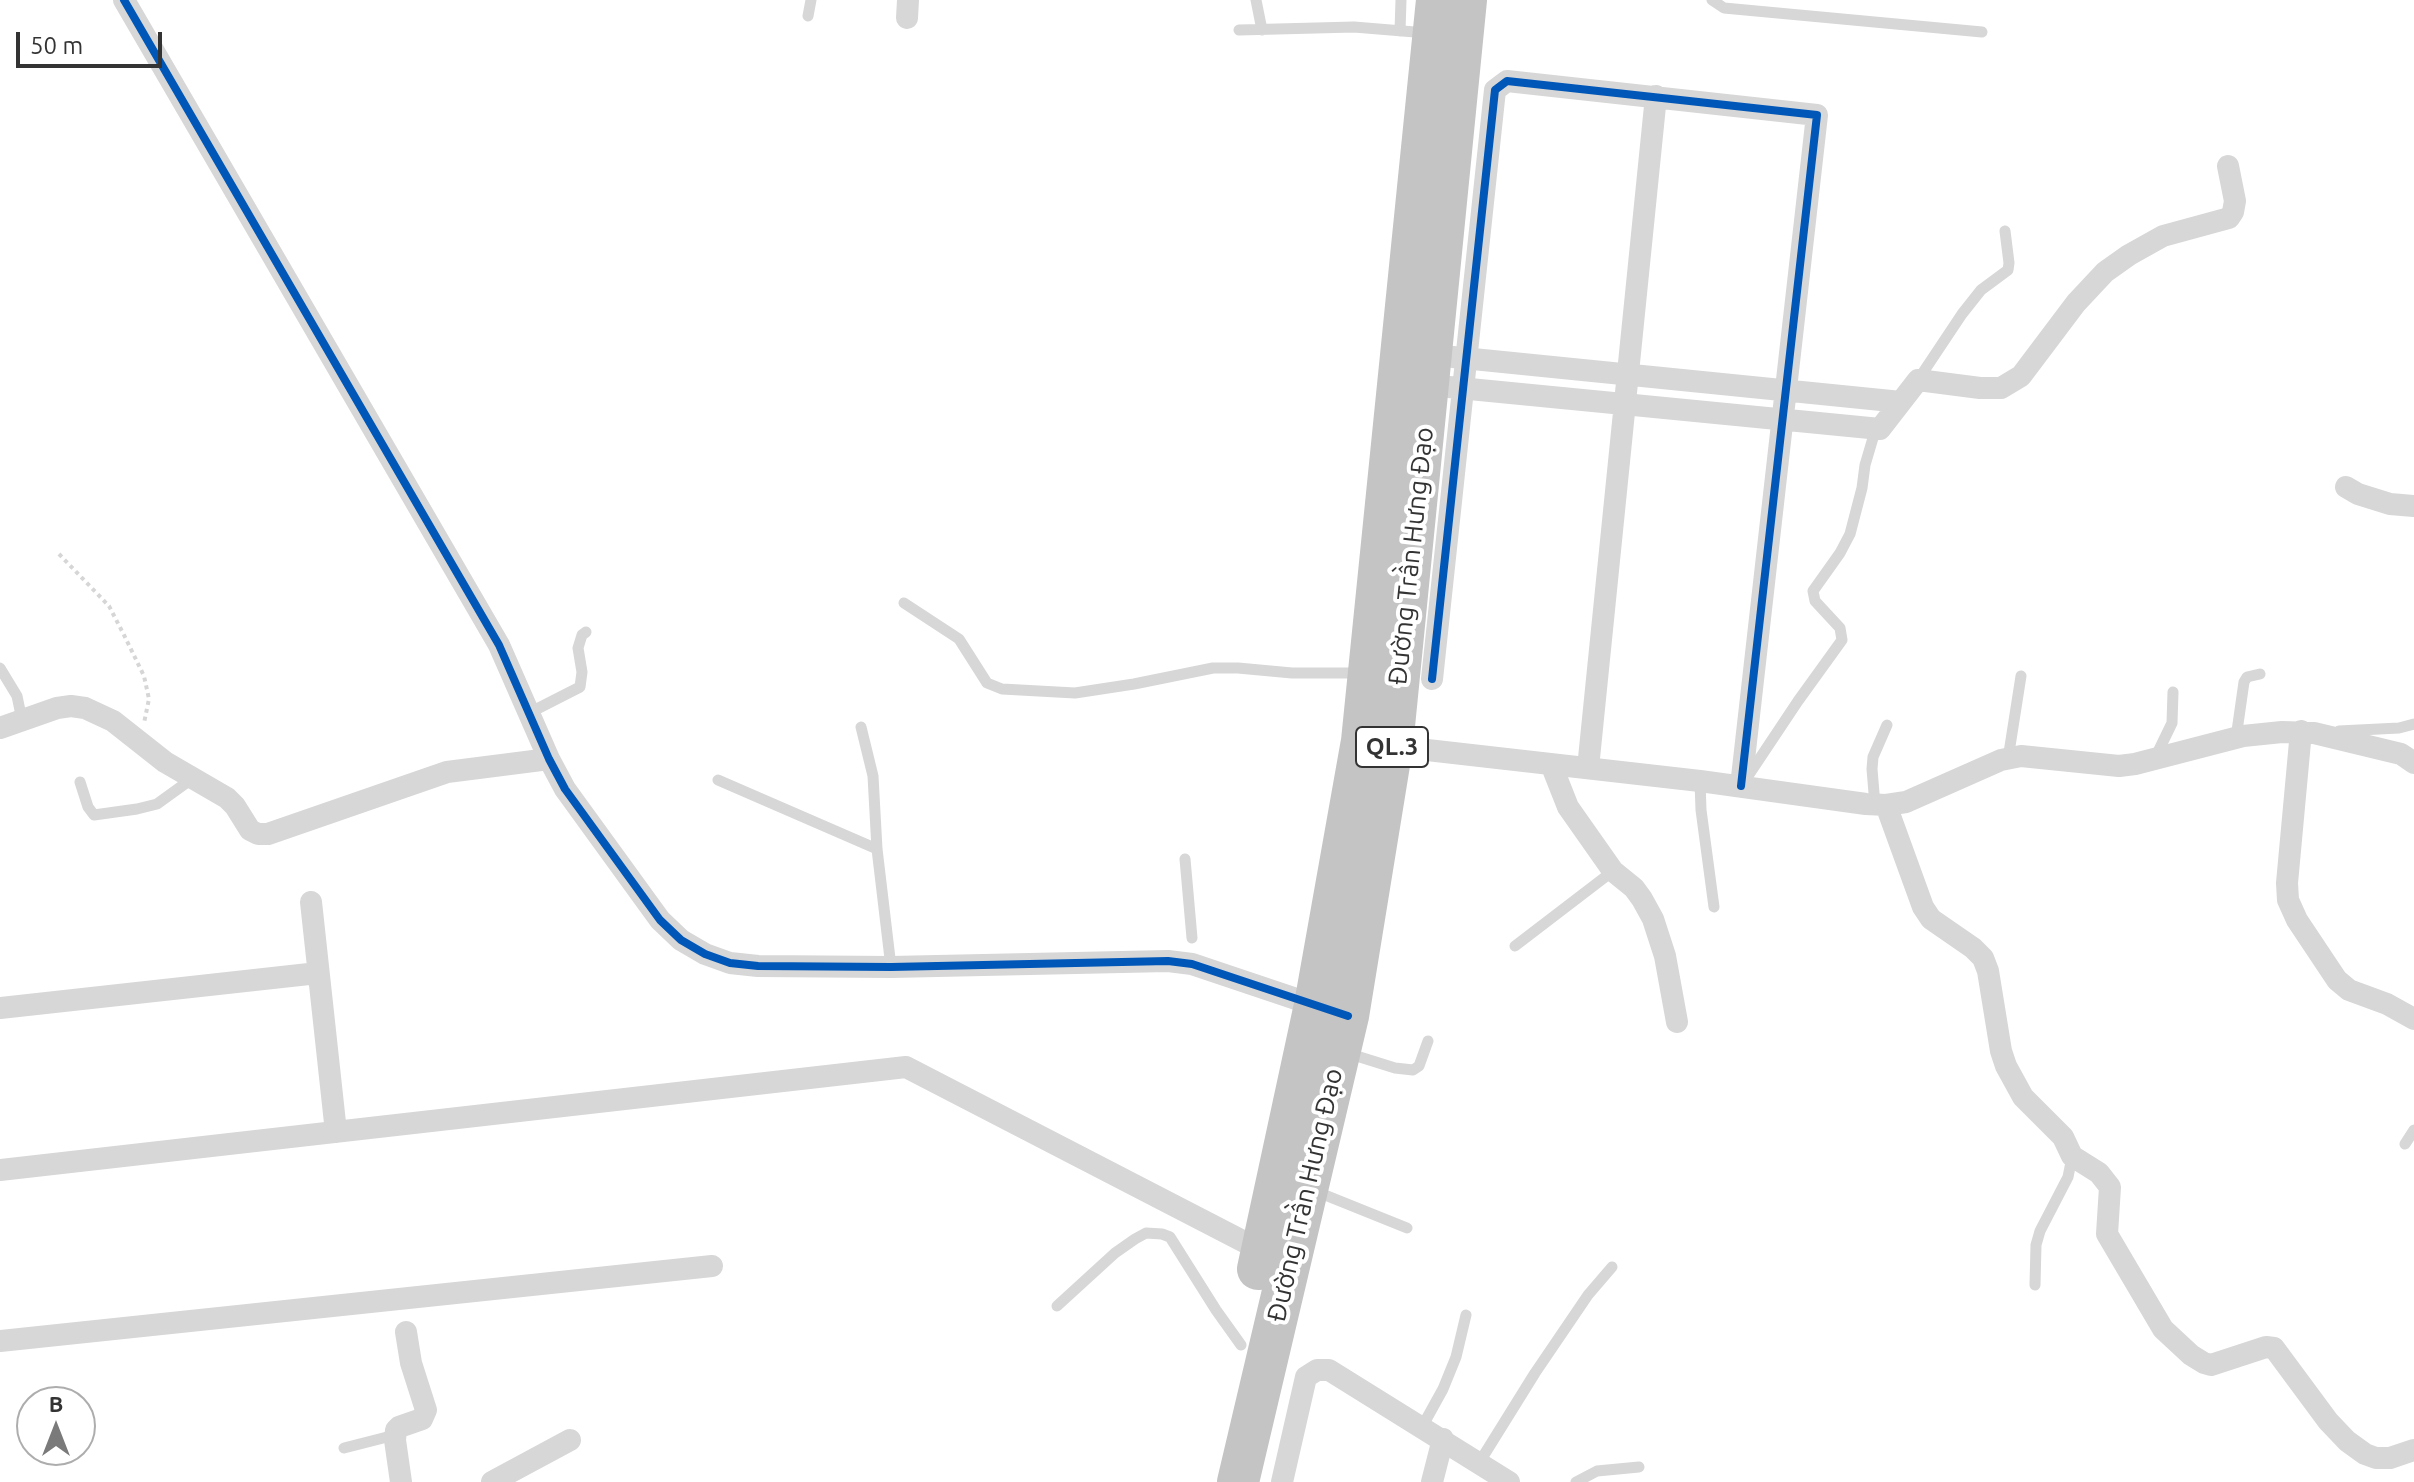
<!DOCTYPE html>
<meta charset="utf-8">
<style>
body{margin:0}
#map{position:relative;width:2414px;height:1482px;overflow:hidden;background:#fff;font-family:Ubuntu,sans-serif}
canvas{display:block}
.north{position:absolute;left:16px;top:1386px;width:80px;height:80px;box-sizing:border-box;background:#fff;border:2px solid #adadad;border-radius:50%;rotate:0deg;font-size:22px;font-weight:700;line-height:32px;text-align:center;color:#333}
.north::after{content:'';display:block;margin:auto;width:28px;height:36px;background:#7a7a7a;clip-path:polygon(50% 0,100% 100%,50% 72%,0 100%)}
.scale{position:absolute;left:16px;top:32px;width:146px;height:36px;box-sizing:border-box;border:4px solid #333;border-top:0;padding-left:10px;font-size:24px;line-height:28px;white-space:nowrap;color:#333;-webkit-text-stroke:6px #fff;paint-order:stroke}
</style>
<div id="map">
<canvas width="2414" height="1482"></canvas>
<div class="north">B</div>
<div class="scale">50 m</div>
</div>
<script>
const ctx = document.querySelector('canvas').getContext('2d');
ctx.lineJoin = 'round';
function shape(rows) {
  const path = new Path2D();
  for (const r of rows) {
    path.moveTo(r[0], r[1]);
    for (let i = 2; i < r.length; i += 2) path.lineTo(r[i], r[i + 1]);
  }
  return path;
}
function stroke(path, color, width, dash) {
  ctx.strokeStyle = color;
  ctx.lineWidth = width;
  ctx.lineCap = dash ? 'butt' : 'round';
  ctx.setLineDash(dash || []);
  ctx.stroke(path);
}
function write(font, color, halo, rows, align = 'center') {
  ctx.font = font + ' Ubuntu,sans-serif';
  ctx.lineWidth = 8;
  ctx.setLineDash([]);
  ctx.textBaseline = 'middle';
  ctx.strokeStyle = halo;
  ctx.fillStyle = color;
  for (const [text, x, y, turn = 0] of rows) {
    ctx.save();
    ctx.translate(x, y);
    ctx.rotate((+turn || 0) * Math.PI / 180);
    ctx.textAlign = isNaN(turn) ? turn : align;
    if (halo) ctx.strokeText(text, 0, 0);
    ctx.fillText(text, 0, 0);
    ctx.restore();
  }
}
stroke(shape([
 [59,554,109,606,124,635,144,676,149,699,144,723]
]), '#d6d6d6', 4, [4, 4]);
stroke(shape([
 [1256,0,1262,30],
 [1712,0,1724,8,1982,32],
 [808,16,811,0],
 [1239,30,1354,27,1427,33],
 [1400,31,1401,0],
 [1918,380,1962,314,1981,290,2008,270,2009,263,2005,231],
 [904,603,959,639,987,683,1002,689,1075,693,1134,684,1213,668,1238,668,1292,673,1361,673],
 [0,668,17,696,22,720],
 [529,713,580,687,582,672,578,648,582,635,586,632],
 [861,727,873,776,877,849,891,967],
 [2339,731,2399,728,2414,724],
 [2236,738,2244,682,2247,677,2260,674],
 [2155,758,2172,723,2173,692],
 [2008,759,2021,676],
 [1746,779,1798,701,1842,640,1840,628,1815,601,1813,591,1840,553,1850,534,1862,488,1865,465,1873,438,1880,430],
 [718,780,877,849],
 [1700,781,1701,810,1714,907],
 [80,782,88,807,94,815,137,809,157,804,193,778],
 [1875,805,1872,769,1873,757,1887,725],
 [1185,859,1192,938],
 [1515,946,1613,871],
 [1347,1053,1395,1068,1413,1070,1419,1066,1428,1041],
 [2405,1144,2414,1130],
 [1315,1191,1407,1228],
 [2035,1285,2036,1245,2040,1231,2068,1177,2072,1157],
 [1057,1306,1115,1253,1135,1239,1146,1233,1162,1234,1170,1237,1216,1310,1241,1345],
 [1422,1427,1443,1389,1456,1357,1466,1315],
 [344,1448,395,1435],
 [1479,1463,1535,1373,1588,1295,1612,1267],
 [1576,1482,1597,1471,1639,1467]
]), '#d7d7d7', 11);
stroke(shape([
 [124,0,499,645,549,759,565,789,660,920,681,940,705,954,730,963,758,966,891,967,1168,961,1192,964,1323,1008],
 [907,18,908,0],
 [1453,357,1901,402],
 [1449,387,1880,429,1918,380,1980,388,2001,388,2021,376,2076,303,2105,272,2129,255,2163,236,2229,218,2233,212,2235,201,2228,166],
 [2346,487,2358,494,2390,504,2414,506],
 [1432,679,1495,90,1507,81,1817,115,1741,786],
 [0,728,57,708,71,706,85,708,113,721,165,762,227,798,235,806,250,830,258,834,268,834,447,772,549,759],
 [2301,731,2287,883,2288,900,2297,920,2337,980,2349,990,2387,1004,2414,1019],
 [1392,746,1700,781,1866,804,1886,805,1906,802,2001,760,2021,756,2119,766,2135,764,2243,736,2282,732,2314,733,2401,754,2414,763],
 [1551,764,1568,807,1613,871,1634,888,1642,899,1653,919,1665,956,1677,1022],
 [1588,768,1656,96],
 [1886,805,1923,907,1931,919,1973,948,1983,958,1988,971,2001,1051,2006,1066,2023,1097,2063,1137,2072,1156,2099,1173,2110,1187,2107,1234,2163,1329,2191,1355,2204,1363,2211,1365,2266,1347,2274,1348,2328,1421,2347,1441,2365,1454,2376,1458,2390,1458,2414,1450],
 [311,902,336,1132],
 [0,1008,318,973],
 [0,1170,906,1067,1262,1251],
 [0,1341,712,1266],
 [401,1482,395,1440,396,1430,399,1427,422,1419,426,1410,411,1363,406,1332],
 [492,1482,570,1440],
 [1282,1482,1306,1377,1317,1370,1329,1370,1509,1482],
 [1432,1482,1443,1439]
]), '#d7d7d7', 22);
stroke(shape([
 [1258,1269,1315,1005,1362,741,1437,0],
 [1238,1482,1348,1016,1392,746,1466,0]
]), '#c4c4c4', 42);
stroke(shape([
 [124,0,499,645,549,759,565,789,660,920,681,940,705,954,730,963,758,966,891,967,1168,961,1192,964,1348,1016],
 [1432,679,1495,90,1507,81,1817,115,1741,786]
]), '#0057b8', 8);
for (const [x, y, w] of [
 [1392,747,72]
]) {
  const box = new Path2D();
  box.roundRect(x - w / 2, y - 20, w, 40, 6);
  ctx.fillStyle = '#fff';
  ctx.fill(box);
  stroke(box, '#333', 2);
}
write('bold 24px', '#333', null, [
 ["QL.3",1392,747]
]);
write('26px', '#333', '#fff', [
 ["Đường Trần Hưng Đạo",1411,556,-84],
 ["Đường Trần Hưng Đạo",1305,1195,-77]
]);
</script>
